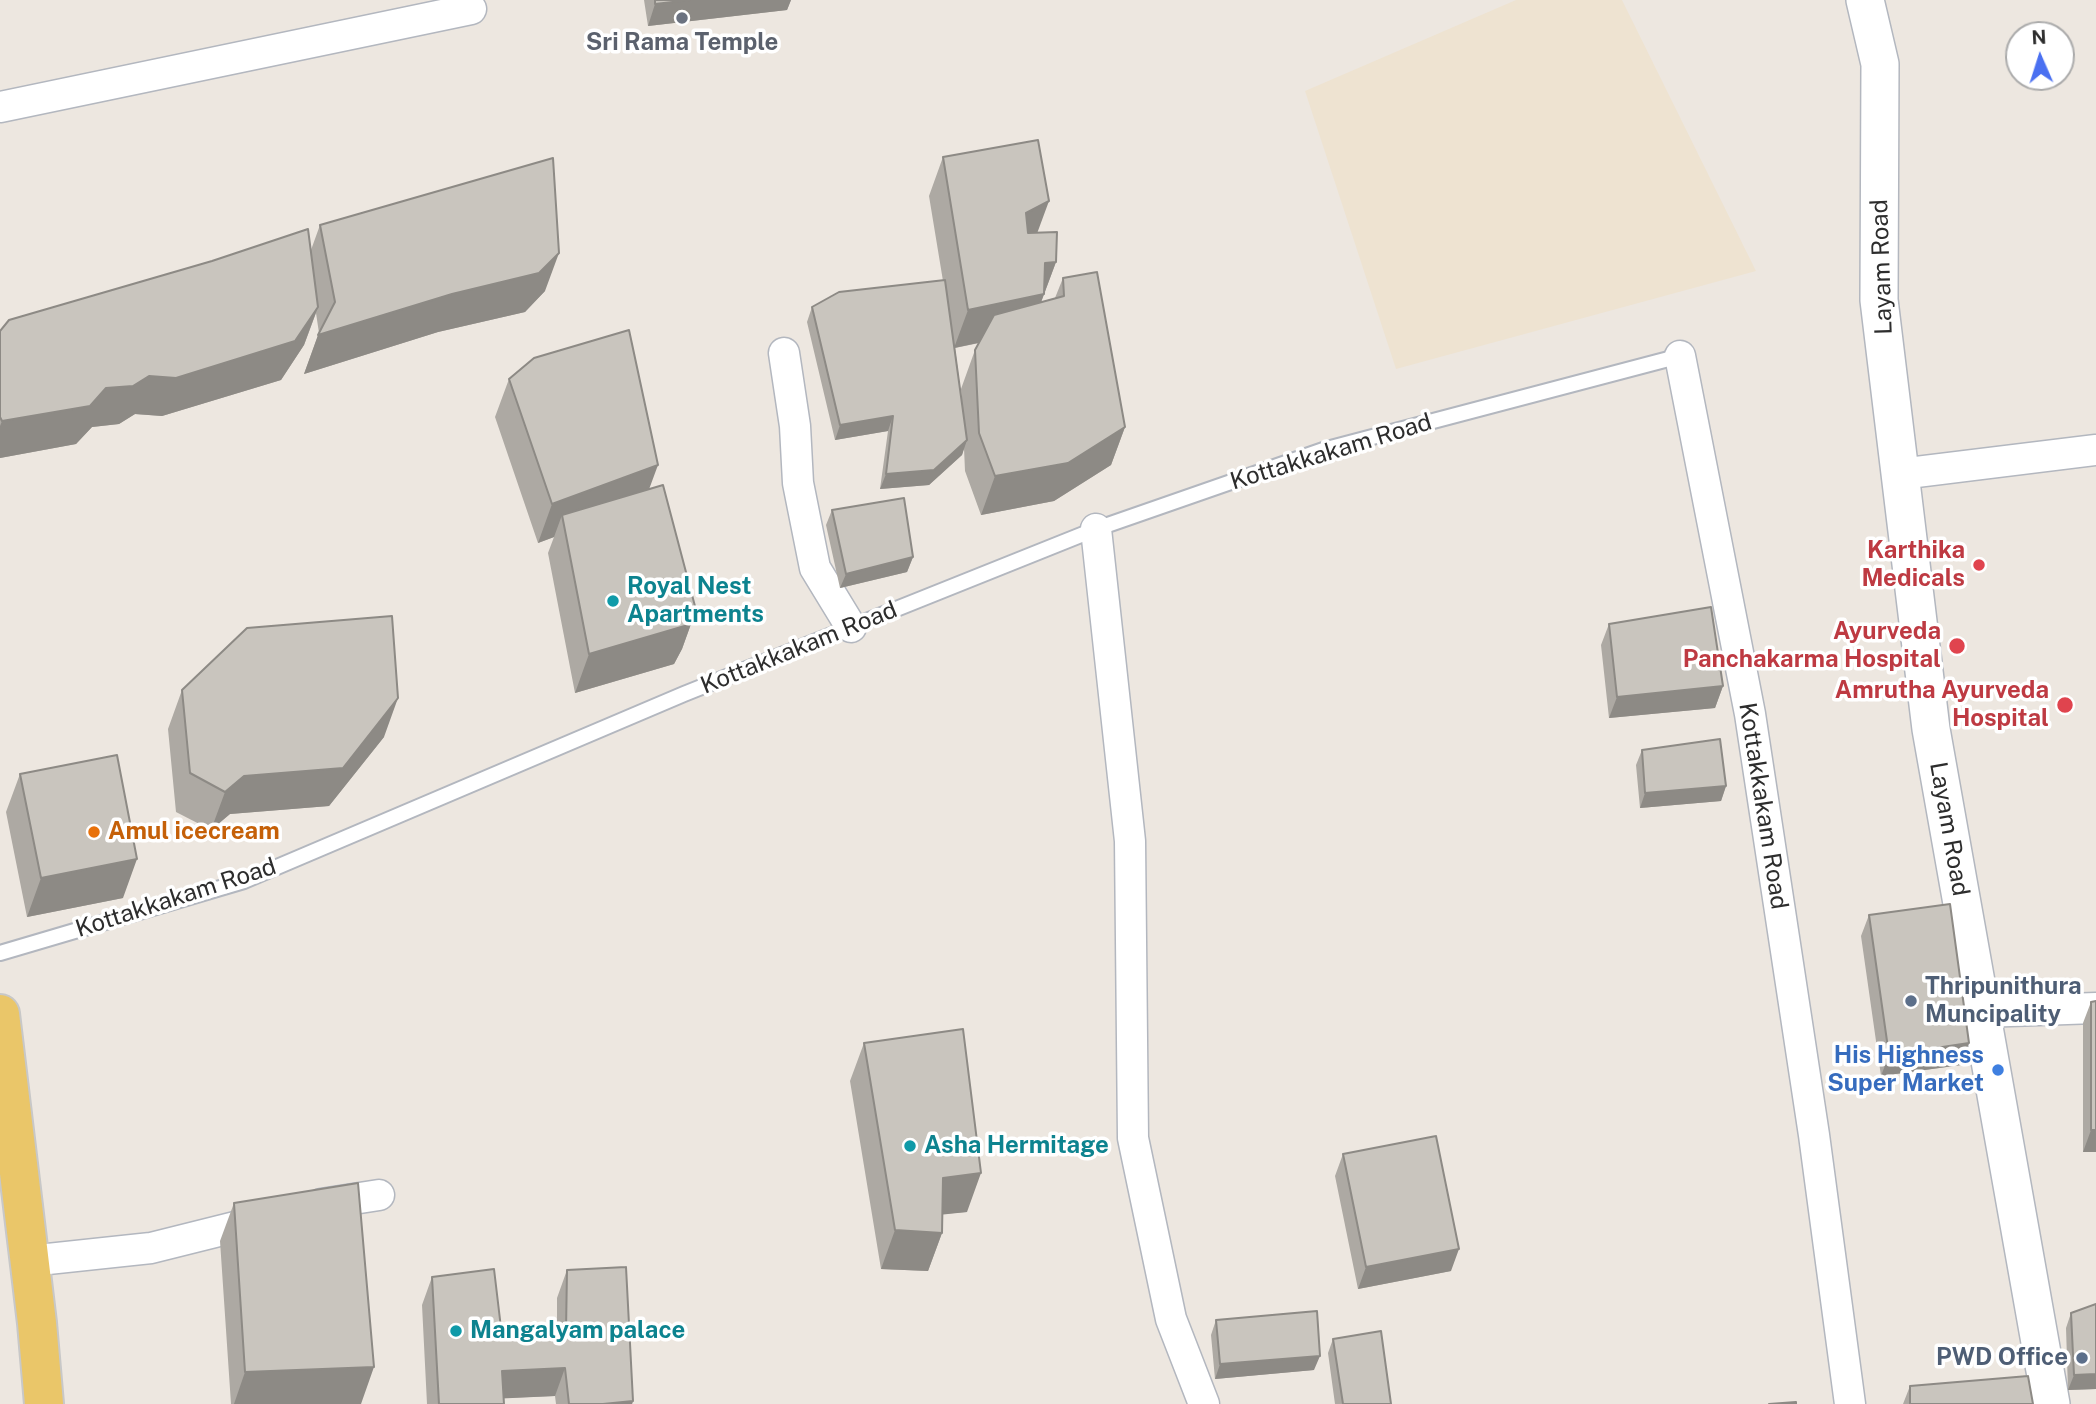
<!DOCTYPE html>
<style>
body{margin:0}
#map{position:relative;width:2096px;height:1404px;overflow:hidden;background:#ede7e0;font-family:"Public Sans",sans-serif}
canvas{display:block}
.north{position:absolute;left:2005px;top:21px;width:70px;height:70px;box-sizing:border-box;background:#fff;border:2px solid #ababab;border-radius:50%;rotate:357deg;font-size:19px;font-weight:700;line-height:28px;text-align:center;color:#2d2d2d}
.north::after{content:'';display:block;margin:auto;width:24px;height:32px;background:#4a70f1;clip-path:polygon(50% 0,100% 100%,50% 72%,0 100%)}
</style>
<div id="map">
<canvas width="2096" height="1404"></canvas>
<div class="north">N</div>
</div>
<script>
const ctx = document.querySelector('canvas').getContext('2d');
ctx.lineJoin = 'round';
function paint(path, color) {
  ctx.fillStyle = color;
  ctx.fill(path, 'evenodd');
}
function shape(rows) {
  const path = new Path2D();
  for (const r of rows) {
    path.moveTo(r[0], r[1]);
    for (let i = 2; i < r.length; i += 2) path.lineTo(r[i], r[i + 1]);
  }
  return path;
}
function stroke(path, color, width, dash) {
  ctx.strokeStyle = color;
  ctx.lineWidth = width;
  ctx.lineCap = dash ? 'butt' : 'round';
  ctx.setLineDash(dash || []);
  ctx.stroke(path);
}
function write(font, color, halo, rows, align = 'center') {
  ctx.font = font + ' "Public Sans",sans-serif';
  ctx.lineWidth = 7;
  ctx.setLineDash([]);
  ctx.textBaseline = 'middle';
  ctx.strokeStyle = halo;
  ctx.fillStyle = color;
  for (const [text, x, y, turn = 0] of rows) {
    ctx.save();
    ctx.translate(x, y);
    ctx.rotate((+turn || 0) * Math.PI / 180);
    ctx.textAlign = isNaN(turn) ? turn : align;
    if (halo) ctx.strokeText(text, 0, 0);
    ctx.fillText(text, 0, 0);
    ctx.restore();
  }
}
paint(shape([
 [1516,0,1622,0,1756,271,1396,369,1305,91]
]), '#eee3d1');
const service = shape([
 [0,953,244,881,684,694,1096,529,1323,450,1680,356]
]);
const minor = shape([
 [0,107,471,9],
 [784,353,795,426,798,483,815,568,851,627],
 [1680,356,1750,714,1814,1135,1850,1404],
 [1900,474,2096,450],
 [1096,529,1130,841,1133,1138,1171,1319,1204,1404],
 [1982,1012,2096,1008],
 [321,1204,379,1195],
 [29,1261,151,1248,263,1220]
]);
const tertiary = shape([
 [1865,0,1880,64,1879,300,1931,729,2051,1404]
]);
const primary = shape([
 [0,1014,37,1323,44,1404]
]);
stroke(service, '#b3b7bf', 18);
stroke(minor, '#b3b7bf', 33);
stroke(tertiary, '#b3b7bf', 40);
stroke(primary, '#c8c8c8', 42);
stroke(service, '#fff', 14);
stroke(minor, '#fff', 30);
stroke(tertiary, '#fff', 37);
stroke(primary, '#eac669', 38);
paint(shape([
 [644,0,791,0,787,10,648,26],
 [943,157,1038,233,1056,262,1041,302,1055,298,1063,278,1125,427,1111,465,1054,501,981,515,965,471,964,448,962,455,929,485,880,489,888,431,835,440,807,322,812,307,943,281,929,196],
 [979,343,975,350,961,389,962,402,955,348],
 [320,225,545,291,525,312,438,332,304,374,319,333,316,313,304,345,281,380,162,416,135,414,119,424,92,427,76,444,0,458,0,331,311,250],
 [509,379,650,489,696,610,682,649,674,664,575,693,548,553,554,537,538,543,495,417],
 [832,510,913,557,907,572,840,588,826,525],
 [1609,624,1723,686,1715,708,1609,718,1601,645],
 [182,690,384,737,329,806,230,814,211,830,176,812,168,729],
 [1642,750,1726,786,1721,801,1640,808,1636,765],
 [20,774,123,898,27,917,6,812],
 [1869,915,1969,1043,1961,1065,1881,1076,1861,936],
 [2096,1001,2096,1152,2083,1152,2083,1023,2091,1002],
 [864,1043,967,1212,942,1214,942,1233,928,1271,881,1269,850,1081],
 [1343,1154,1451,1271,1358,1289,1335,1176],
 [234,1203,361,1404,231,1404,220,1241],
 [567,1270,633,1401,632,1404,556,1404,555,1396,504,1398,504,1404,427,1404,422,1305,432,1277,501,1328,557,1329,557,1298],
 [2096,1304,2096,1389,2068,1390,2066,1328,2071,1313],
 [1216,1320,1314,1370,1215,1379,1211,1335],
 [1333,1339,1391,1404,1335,1404,1328,1353],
 [1910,1386,2033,1404,1903,1404]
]), '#ada9a3');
paint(shape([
 [690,0,791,0,787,10,648,26,655,4],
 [1049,201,1035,239,1012,252,1026,213],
 [559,253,545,291,525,312,438,332,304,374,318,335],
 [1056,262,1030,332,954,348,968,310,1045,263],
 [318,307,304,345,281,380,162,416,135,414,119,424,92,427,76,444,0,458,0,426,2,421,149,376],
 [893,416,888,431,835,440,840,425],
 [1125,427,1111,465,1054,501,981,515,995,476],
 [967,440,962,455,929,485,880,489,886,474],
 [658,465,644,503,562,515,554,537,538,543,552,504],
 [913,557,907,572,840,588,846,574],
 [696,610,682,649,674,664,575,693,589,654],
 [1723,686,1715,708,1609,718,1617,697],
 [398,698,384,737,329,806,230,814,211,830,225,792,244,776],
 [1726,786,1721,801,1640,808,1645,793],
 [137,859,123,898,27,917,41,878],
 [1969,1043,1961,1065,1881,1076,1889,1055],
 [2091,1130,2096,1130,2096,1152,2083,1152],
 [981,1173,967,1212,929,1216,943,1178],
 [895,1230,942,1233,928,1271,881,1269],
 [1459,1249,1451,1271,1358,1289,1366,1267],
 [1320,1356,1314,1370,1215,1379,1220,1364],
 [374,1367,361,1404,234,1404,245,1372],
 [565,1368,555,1396,491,1399,502,1371],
 [2096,1374,2096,1389,2068,1390,2074,1375],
 [633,1401,632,1404,603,1404]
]), '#8d8a85');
const building = shape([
 [655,0,690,0,655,4,655,0],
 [1038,140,1049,201,1026,213,1028,233,1057,232,1056,262,1045,263,1044,294,968,310,943,157,1038,140],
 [553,158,559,253,539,273,452,294,318,335,335,302,320,225,553,158],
 [308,229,318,307,295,341,176,378,149,376,133,386,106,388,90,406,2,421,0,417,0,331,9,320,212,261,308,229],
 [1097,272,1125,427,1068,463,995,476,979,433,975,350,994,315,1064,296,1063,278,1097,272],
 [945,280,967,440,934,470,886,474,893,416,840,425,812,307,839,292,945,280],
 [629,330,658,465,552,504,509,379,534,358,629,330],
 [663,485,696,610,688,625,589,654,562,515,663,485],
 [904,498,913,557,846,574,832,510,904,498],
 [1711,607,1723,686,1617,697,1609,624,1711,607],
 [392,616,398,698,343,768,244,776,225,792,190,773,182,690,247,628,392,616],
 [1720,739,1726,786,1645,793,1642,750,1720,739],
 [117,755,137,859,41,878,20,774,117,755],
 [1950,904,1969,1043,1889,1055,1869,915,1950,904],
 [2096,1001,2096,1130,2091,1130,2091,1002,2096,1001],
 [963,1029,981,1173,943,1178,942,1233,895,1230,864,1043,963,1029],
 [1436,1136,1459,1249,1366,1267,1343,1154,1436,1136],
 [358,1183,374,1367,245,1372,234,1203,358,1183],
 [626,1267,633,1401,603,1404,569,1404,565,1368,502,1371,504,1404,439,1404,432,1277,494,1269,501,1328,566,1330,567,1270,626,1267],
 [2096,1304,2096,1374,2074,1375,2071,1313,2096,1304],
 [1317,1311,1320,1356,1220,1364,1216,1320,1317,1311],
 [1381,1331,1391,1404,1343,1404,1333,1339,1381,1331],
 [2028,1376,2033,1404,1910,1404,1910,1386,2028,1376],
 [1796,1402,1796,1404,1769,1404,1796,1402]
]);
paint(building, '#c9c5be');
stroke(building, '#8d8a85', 2);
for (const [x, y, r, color] of [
 [682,18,7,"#6b7280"],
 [1979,565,7,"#e0444e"],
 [613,601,7,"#0f9aa8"],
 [1957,646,9,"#e0444e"],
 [2065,705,9,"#e0444e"],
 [94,832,7,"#e8710a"],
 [1911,1001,7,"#5c6f8a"],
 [1998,1070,7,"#3f7fe0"],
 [910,1146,7,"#0f9aa8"],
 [456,1331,7,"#0f9aa8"],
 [2082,1358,7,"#5c6f8a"]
]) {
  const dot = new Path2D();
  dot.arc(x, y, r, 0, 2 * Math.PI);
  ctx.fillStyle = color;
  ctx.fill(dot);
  stroke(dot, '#fff', 2.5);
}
write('bold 24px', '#5b616d', '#fff', [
 ["Sri Rama Temple",682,43]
]);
write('24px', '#2d2d2d', '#fff', [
 ["Layam Road",1882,267,-92],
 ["Kottakkakam Road",1331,452,-17],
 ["Kottakkakam Road",799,648,-22],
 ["Kottakkakam Road",1763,806,81],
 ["Layam Road",1949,829,80],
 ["Kottakkakam Road",176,898,-18]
]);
write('bold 24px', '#be3a42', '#fff', [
 ["Karthika",1965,551],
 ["Medicals",1965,579],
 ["Ayurveda",1941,632],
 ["Panchakarma Hospital",1941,660],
 ["Amrutha Ayurveda",2049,691],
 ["Hospital",2049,719]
], 'right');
write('bold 24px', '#0d838f', '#fff', [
 ["Royal Nest",627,587],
 ["Apartments",627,615],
 ["Asha Hermitage",924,1146],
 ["Mangalyam palace",470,1331]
], 'left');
write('bold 24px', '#c56008', '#fff', [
 ["Amul icecream",108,832]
], 'left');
write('bold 24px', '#4e5e75', '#fff', [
 ["Thripunithura",1925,987],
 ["Muncipality",1925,1015],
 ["PWD Office",2068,1358,"right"]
], 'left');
write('bold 24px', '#366cbe', '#fff', [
 ["His Highness",1984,1056],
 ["Super Market",1984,1084]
], 'right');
</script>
